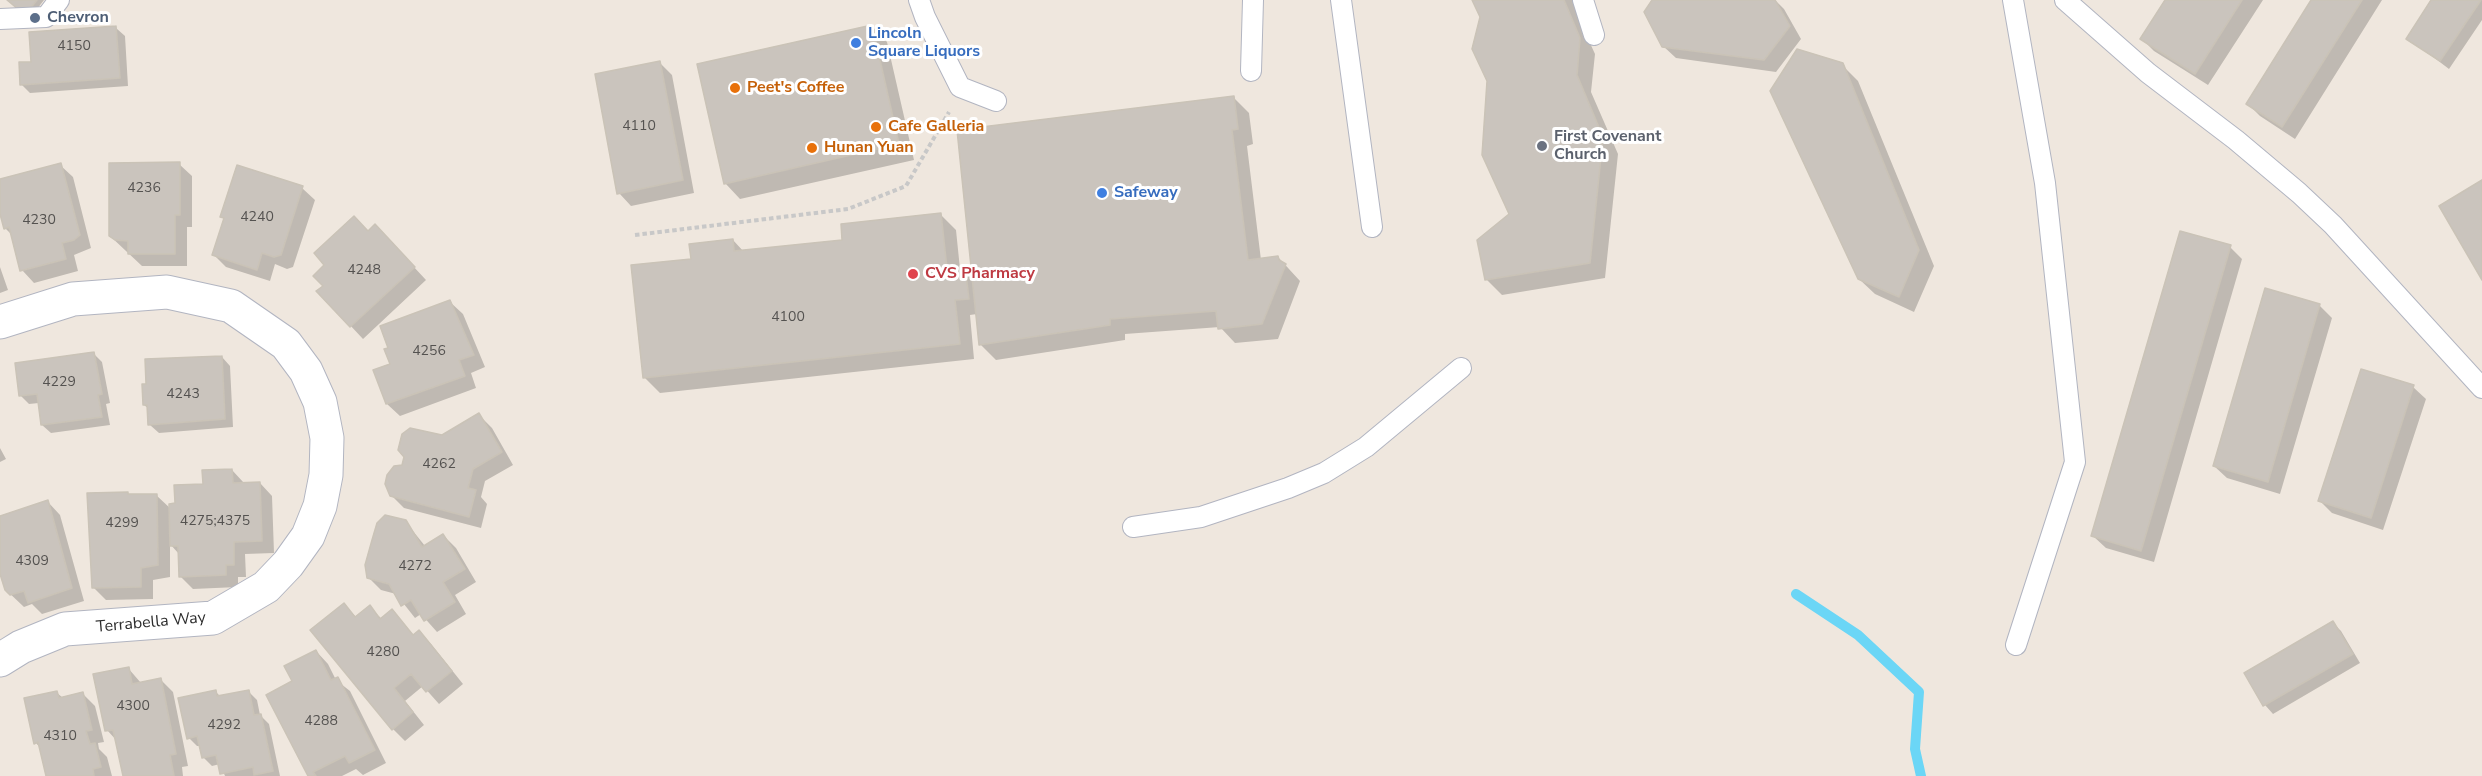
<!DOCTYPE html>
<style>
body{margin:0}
canvas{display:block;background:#efe7de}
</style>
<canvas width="2482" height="776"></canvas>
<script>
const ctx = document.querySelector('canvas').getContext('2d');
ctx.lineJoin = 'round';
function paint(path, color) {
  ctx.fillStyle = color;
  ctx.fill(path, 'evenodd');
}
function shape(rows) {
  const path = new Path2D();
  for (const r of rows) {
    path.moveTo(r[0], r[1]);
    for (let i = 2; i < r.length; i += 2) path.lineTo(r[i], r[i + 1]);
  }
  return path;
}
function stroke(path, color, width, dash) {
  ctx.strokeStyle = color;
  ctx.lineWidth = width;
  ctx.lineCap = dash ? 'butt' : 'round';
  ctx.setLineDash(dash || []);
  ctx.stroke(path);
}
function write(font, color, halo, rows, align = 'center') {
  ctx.font = font + ' "Nunito Sans",sans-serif';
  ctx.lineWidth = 6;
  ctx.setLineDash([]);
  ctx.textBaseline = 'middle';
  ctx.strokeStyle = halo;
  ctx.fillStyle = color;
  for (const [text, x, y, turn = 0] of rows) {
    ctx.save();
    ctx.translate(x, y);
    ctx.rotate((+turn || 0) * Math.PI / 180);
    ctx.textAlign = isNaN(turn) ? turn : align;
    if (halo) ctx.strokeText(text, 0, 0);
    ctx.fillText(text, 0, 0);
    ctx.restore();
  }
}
paint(shape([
 [8,0,44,0,30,18],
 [1473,0,1582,0,1578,17,1595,54,1591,92,1618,154,1605,278,1502,295,1486,279,1511,215,1488,81,1482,17],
 [1654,0,1775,0,1784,9,1801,39,1776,72,1676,58,1663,46],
 [2167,0,2263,0,2208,85,2154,51,2142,39],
 [2313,0,2382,0,2295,139,2260,116,2248,104],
 [2433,0,2482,0,2482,20,2449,69,2408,38],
 [872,26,887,42,914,160,740,199,725,183],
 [116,28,125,36,128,86,30,93,21,84,33,63],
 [659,62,672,75,694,193,631,206,619,193],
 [1842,65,1858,81,1934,266,1914,312,1875,294,1859,279],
 [1233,97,1249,113,1253,144,1247,146,1261,260,1278,257,1300,281,1278,339,1235,343,1220,327,1125,334,1125,340,996,360,981,345,977,314,970,315,974,359,660,393,645,378,692,260,733,240,744,252,844,241,941,215,956,230,960,269,965,269,974,278],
 [179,164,192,176,192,227,187,227,187,266,142,266,110,236],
 [60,165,73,177,91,248,74,255,78,271,34,283,22,270,12,235,5,228,0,208,0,181],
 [302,188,315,200,293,267,287,269,275,264,270,281,226,267,214,255,225,220,221,216],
 [368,233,387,238,426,280,363,339,318,291],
 [2230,247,2242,259,2154,562,2106,548,2093,536],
 [0,267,8,290,0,293],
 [450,302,463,314,485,367,471,373,476,388,400,416,387,404,375,371,392,365],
 [2320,306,2332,318,2280,494,2227,478,2214,466],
 [93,353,102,362,110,403,106,404,110,425,51,433,42,425,39,403,29,404,21,396],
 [222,357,230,366,233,427,159,433,150,425,149,409,144,405],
 [2413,387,2426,399,2383,530,2332,513,2320,501],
 [479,415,492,428,513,465,485,481,481,497,487,504,481,528,404,508,391,495,403,466,442,437],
 [0,448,6,459,0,462],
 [232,470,244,483,260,483,272,496,274,553,245,554,246,577,238,577,238,587,193,589,180,576,179,554,170,544,170,577,153,580,153,599,106,600,93,587,156,495,171,509],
 [48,502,60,515,84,601,42,614,32,604,24,607,6,590,0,569,0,517],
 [405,521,425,546,443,535,456,548,476,582,455,595,466,614,437,632,421,614,415,618,396,594,381,590,368,577],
 [344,605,356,617,369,607,382,619,392,611,414,636,418,632,431,644,463,684,439,704,423,686,405,701,424,725,405,741,393,729],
 [2333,623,2341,631,2360,663,2273,714,2265,705,2246,674],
 [316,651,328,664,336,680,350,691,386,763,363,775,356,769,342,776,309,776,294,682],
 [128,668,141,683,160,679,173,692,188,766,182,767,183,776,124,776,117,741,107,730],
 [215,691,221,697,248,691,257,700,260,715,269,724,280,776,225,776,220,764,212,766,203,757,201,746,197,746,189,738],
 [56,692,63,698,83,694,95,706,104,742,98,743,99,749,107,757,112,776,48,776,41,749,36,743]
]), '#0003');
stroke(shape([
 [1796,594,1858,635,1919,692,1915,749,1921,776]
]), '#6bd6f6', 10);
const building = shape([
 [7,0,37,0,25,15,7,0],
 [1472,0,1564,0,1580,38,1577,75,1603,137,1590,263,1485,280,1477,240,1509,214,1482,155,1487,81,1472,49,1480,17,1472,0],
 [1652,0,1775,0,1790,26,1764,60,1662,47,1644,12,1652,0],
 [2165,0,2242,0,2195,74,2140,39,2165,0],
 [2311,0,2362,0,2282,127,2246,104,2311,0],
 [2431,0,2481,0,2440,61,2406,39,2431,0],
 [872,25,899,144,724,184,697,64,872,25],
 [116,26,120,78,20,85,19,62,31,62,29,32,116,26],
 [1797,49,1843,63,1919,250,1899,297,1858,279,1770,91,1797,49],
 [660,61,683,180,617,194,595,74,660,61],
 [1234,96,1238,129,1232,130,1248,260,1278,256,1279,260,1286,264,1262,324,1218,329,1216,311,1110,319,1110,325,979,345,957,130,1234,96],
 [180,162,180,215,175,215,175,254,128,254,128,241,115,240,109,236,109,163,180,162],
 [61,163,80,235,74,240,62,243,66,259,20,271,9,227,4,229,0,214,0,179,61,163],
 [237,165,303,186,281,255,274,257,262,253,257,270,212,255,224,218,220,217,237,165],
 [2482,180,2482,280,2439,206,2482,180],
 [941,213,947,269,965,267,969,299,955,300,960,344,643,378,631,265,691,259,689,244,733,239,734,251,842,240,841,224,941,213],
 [354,216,368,231,375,224,415,267,350,327,316,291,323,286,313,276,324,265,314,253,354,216],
 [2180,231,2231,245,2141,551,2091,536,2180,231],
 [2265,288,2320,304,2268,482,2213,466,2265,288],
 [450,300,474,355,459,360,465,376,386,404,373,370,390,364,384,349,388,348,380,326,450,300],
 [94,352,102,394,98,395,102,417,41,425,37,394,19,396,15,363,94,352],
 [222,356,225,419,148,425,147,405,143,405,142,384,146,384,145,359,222,356],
 [2361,369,2414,385,2371,518,2318,501,2361,369],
 [479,413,502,452,473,469,468,488,476,490,469,517,390,496,385,484,387,475,394,466,402,465,404,457,398,450,402,434,410,428,442,435,479,413],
 [232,469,233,483,260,482,262,541,234,542,234,565,226,565,226,575,179,577,178,546,170,546,169,504,175,503,174,485,203,484,202,470,232,469],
 [128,492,128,494,157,494,158,565,141,568,141,587,92,588,87,493,128,492],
 [48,500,72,588,28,603,24,591,10,595,5,590,0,574,0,516,48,500],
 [385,515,406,520,422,547,443,534,465,569,443,582,455,602,424,621,411,600,401,606,389,584,367,578,365,565,372,540,377,523,385,515],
 [344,603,355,617,370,605,380,619,392,609,413,635,419,630,452,671,426,692,411,674,394,688,413,712,392,730,310,630,344,603],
 [2333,621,2353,654,2263,706,2244,673,2333,621],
 [316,650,331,680,338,677,375,750,349,763,345,756,313,772,316,776,308,776,266,695,292,681,284,666,316,650],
 [129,667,132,684,161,678,176,754,170,755,174,776,123,776,113,730,105,731,93,674,129,667],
 [216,690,217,696,249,690,254,715,261,714,273,771,254,775,253,767,220,774,216,755,202,758,197,736,187,739,178,698,216,690],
 [57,691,59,698,83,692,92,730,86,731,90,744,95,743,101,767,93,769,94,776,46,776,38,742,34,744,24,698,57,691]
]);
paint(building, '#cac4bd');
stroke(building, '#cac3b7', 1.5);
const service = shape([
 [919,0,925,17,960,87,996,101],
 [1341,0,1372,227],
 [1583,0,1594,35],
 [2013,0,2045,183,2075,462,2016,645],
 [2065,0,2148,73,2236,140,2299,193,2333,225,2482,388],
 [0,19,46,17,59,0],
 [1251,71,1253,0],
 [1133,527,1201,517,1288,488,1324,473,1366,447,1461,368]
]);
const minor = shape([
 [0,322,73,299,167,292,231,306,286,344,306,371,320,402,327,438,326,475,320,506,308,536,288,564,266,587,213,618,65,629,21,647,0,660]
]);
stroke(service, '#b2b5c1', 22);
stroke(minor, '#b2b5c1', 35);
stroke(shape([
 [635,235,848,209,906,186,949,112]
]), '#c8c8c8', 4, [4.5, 3]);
stroke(service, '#fff', 20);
stroke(minor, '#fff', 33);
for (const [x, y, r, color] of [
 [35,18,6,"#5c6f8a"],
 [856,43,6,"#3f7fe0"],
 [735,88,6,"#e8710a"],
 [876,127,6,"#e8710a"],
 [1542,146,6,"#6b7280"],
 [812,148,6,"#e8710a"],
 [1102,193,6,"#3f7fe0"],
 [913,274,6,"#e0444e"]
]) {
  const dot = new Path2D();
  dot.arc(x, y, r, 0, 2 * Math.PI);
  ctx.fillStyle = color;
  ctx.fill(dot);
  stroke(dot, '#fff', 2);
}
write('14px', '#545250', null, [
 ["4150",74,47],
 ["4110",639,127],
 ["4236",144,189],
 ["4240",257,218],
 ["4230",39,221],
 ["4248",364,271],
 ["4100",788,318],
 ["4256",429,352],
 ["4229",59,383],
 ["4243",183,395],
 ["4262",439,465],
 ["4275;4375",215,522],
 ["4299",122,524],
 ["4309",32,562],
 ["4272",415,567],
 ["4280",383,653],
 ["4300",133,707],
 ["4288",321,722],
 ["4292",224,726],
 ["4310",60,737]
]);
write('bold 16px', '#4e5e75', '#fff', [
 ["Chevron",47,18]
], 'left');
write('bold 16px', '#366cbe', '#fff', [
 ["Lincoln",868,34],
 ["Square Liquors",868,52],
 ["Safeway",1114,193]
], 'left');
write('bold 16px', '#c56008', '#fff', [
 ["Peet's Coffee",747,88],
 ["Cafe Galleria",888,127],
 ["Hunan Yuan",824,148]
], 'left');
write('bold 16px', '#5b616d', '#fff', [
 ["First Covenant",1554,137],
 ["Church",1554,155]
], 'left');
write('bold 16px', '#be3a42', '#fff', [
 ["CVS Pharmacy",925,274]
], 'left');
write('16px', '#2c2c2c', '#fff', [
 ["Terrabella Way",151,623,-5]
]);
</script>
